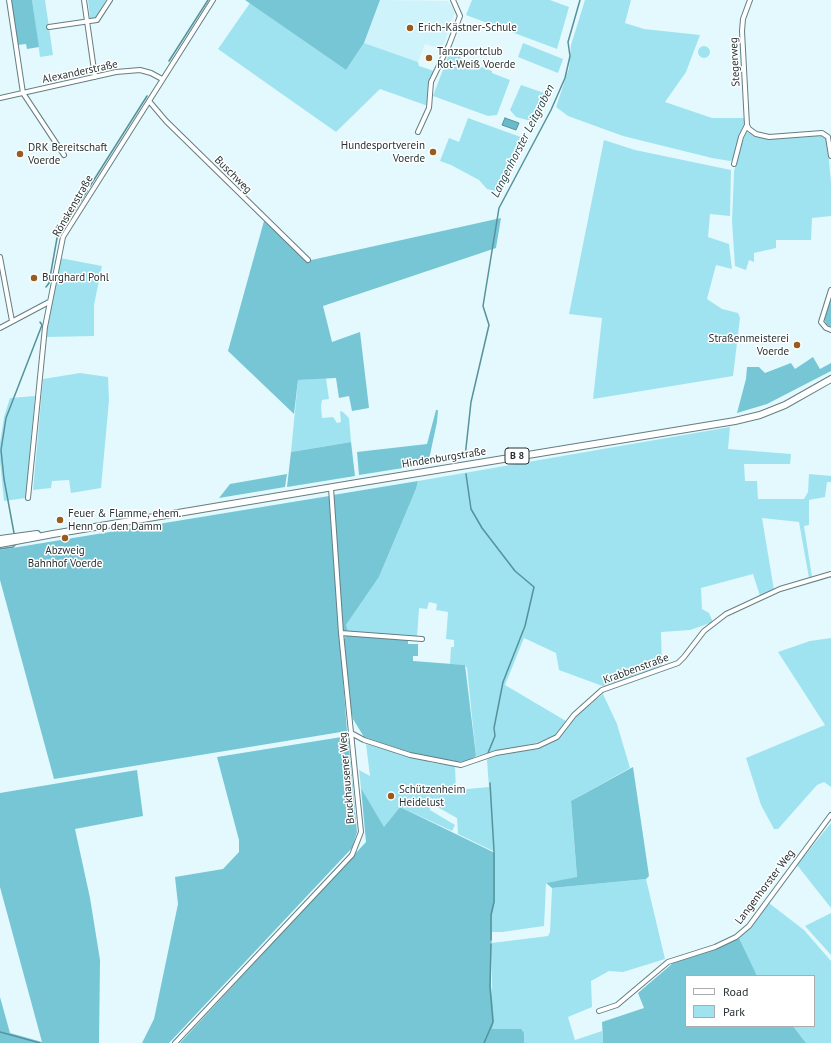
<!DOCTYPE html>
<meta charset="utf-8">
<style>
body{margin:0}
#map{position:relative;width:831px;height:1043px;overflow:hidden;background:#e3f9fd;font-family:"PT Sans",sans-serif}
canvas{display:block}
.legend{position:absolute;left:685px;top:975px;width:130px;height:52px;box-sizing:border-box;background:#fff;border:1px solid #a9adae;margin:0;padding:5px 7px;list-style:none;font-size:12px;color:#283234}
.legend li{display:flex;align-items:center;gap:8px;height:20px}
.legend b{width:20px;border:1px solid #a9adae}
</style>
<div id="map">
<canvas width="831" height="1043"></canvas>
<ul class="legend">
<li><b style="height:5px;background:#fff"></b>Road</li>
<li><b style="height:11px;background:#a0e3f0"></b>Park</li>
</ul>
</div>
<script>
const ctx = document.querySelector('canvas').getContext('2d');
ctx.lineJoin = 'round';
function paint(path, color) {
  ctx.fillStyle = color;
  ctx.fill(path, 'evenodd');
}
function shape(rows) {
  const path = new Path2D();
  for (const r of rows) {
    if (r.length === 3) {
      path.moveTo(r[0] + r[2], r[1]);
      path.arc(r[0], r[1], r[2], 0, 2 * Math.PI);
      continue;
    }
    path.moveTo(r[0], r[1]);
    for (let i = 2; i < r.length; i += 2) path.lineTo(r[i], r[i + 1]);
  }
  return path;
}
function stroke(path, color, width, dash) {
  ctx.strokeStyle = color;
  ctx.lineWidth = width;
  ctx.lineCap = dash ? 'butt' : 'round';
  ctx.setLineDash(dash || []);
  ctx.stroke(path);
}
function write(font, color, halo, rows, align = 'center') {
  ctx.font = font + ' "PT Sans",sans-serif';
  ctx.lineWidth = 3;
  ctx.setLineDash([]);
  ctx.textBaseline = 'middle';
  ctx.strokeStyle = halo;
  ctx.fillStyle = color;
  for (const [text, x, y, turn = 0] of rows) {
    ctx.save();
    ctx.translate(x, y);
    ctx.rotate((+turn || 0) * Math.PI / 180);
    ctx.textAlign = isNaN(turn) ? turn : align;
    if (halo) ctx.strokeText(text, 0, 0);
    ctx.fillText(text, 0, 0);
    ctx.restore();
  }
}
paint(shape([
 [380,0,448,1,455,12,442,49,425,44,418,62,364,43]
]), '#cef3fa');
paint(shape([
 [32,0,45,0,53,55,40,57],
 [88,0,106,0,95,18,90,18],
 [472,0,550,0,569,7,557,49,466,15],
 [585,0,631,0,625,23,644,29,700,35,686,72,665,102,712,118,745,118,745,125,733,160,730,161,712,158,623,136,568,116,556,107,569,68,571,45],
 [250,3,346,70,364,43,418,62,419,66,434,71,428,106,380,89,336,132,218,49],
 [523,43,563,59,558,73,518,57],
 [704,52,6],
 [450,51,459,55,463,60,492,71,492,73,510,80,497,115,488,116,433,96],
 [521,85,547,94,542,112,539,117,531,121,516,117,510,110],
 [468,118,529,140,499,192,487,189,479,180,451,165,440,161,449,138,459,142],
 [746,132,768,138,819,135,827,138,831,183,831,216,812,218,811,240,776,240,776,248,754,253,754,262,749,260,746,270,735,266,732,221,734,172,738,154],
 [604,140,635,150,731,170,730,216,710,214,708,237,729,244,732,269,716,265,707,299,722,309,738,313,740,318,733,376,593,399,602,318,569,314],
 [60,258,102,266,94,305,94,336,46,337],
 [80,373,108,377,109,400,101,488,71,493,69,480,52,481,51,488,33,490,43,379],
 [326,378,329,399,322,400,321,406,322,418,333,417,337,423,341,422,340,411,343,412,349,418,351,442,291,452,298,380],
 [35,396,26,498,4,501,0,461,0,443,4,417,10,398],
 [730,427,728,449,791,454,790,464,744,464,745,481,757,481,758,499,804,499,808,492,809,474,831,476,831,482,827,482,825,497,809,500,809,525,804,526,812,577,809,578,799,522,762,518,774,590,760,596,753,574,701,588,702,609,709,613,713,622,690,630,661,632,662,666,605,687,559,670,556,653,524,638,505,685,566,721,555,735,536,743,476,756,467,668,465,665,450,664,451,647,454,647,454,640,446,639,448,612,436,610,437,604,429,602,427,609,419,608,417,638,346,631,346,625,379,577,416,489,418,481],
 [831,638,831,787,824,782,817,785,778,829,774,829,761,805,746,758,825,725,778,652,810,641],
 [603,694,617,724,630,768,571,801,577,878,546,883,544,926,502,932,492,932,492,915,495,902,495,852,458,834,457,818,430,803,430,810,455,825,452,831,400,807,384,828,361,788,359,770,370,776,366,744,433,763,455,766,456,790,489,787,487,760,490,757,540,748,555,741,577,715],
 [831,823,831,908,797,865],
 [646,879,665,959,623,972,609,971,591,981,592,1007,568,1017,575,1040,602,1031,603,1043,524,1043,524,1033,492,1029,492,943,548,936,550,932,552,888],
 [769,903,804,930,831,961,831,1043,806,1043,793,1026,814,1026,814,976,757,976,753,969,739,938],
 [831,913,831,955,805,926]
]), '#a0e3f0');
paint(shape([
 [11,0,32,0,39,47,27,49,26,44,17,45],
 [245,0,380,0,364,43,346,70],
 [501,218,496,248,323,306,332,342,360,332,369,408,352,411,349,396,339,398,336,378,298,380,294,414,228,351,264,221,307,261],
 [831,297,831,327,827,325,824,319],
 [813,357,820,369,831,363,831,371,767,404,737,413,746,379,747,367,759,367,765,373,791,363,795,369],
 [436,410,438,410,437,422,428,464,359,475,357,452,427,444],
 [351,442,355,476,287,487,291,452],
 [287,474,285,487,219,498,230,484],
 [418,481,416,489,379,577,346,625,348,632,343,631,333,495],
 [329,496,347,731,54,779,0,580,0,550],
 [347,635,408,639,408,644,418,644,418,656,413,656,413,661,465,665,476,756,466,762,449,761,418,755,364,737,353,719,351,710,343,640],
 [348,736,357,832,352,848,169,1043,142,1043,154,1019,178,904,175,877,223,869,239,852,239,840,217,757],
 [633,767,649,876,646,879,552,888,546,883,577,877,571,801],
 [137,770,143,816,75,829,90,898,100,960,99,1043,0,1043,0,997,10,1033,42,1042,0,887,0,793],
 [361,788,384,827,400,807,495,853,495,902,492,915,491,986,494,1021,492,1029,521,1029,524,1033,524,1043,180,1043,366,842],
 [739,938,757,976,686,976,686,1026,793,1026,806,1043,603,1043,602,1022,644,1008,638,993,673,963,713,950]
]), '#76c6d5');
const water = shape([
 [505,118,519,123,516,130,502,125,505,118]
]);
paint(water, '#6abbc9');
stroke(water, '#56929c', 1);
stroke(shape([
 [169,61,208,0],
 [90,186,147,96],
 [46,287,49,283,57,238,87,191],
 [465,457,471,402,489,325,483,306,499,208,551,110,565,78,570,56,568,42,580,0],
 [466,474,471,509,482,528,515,571,534,587,525,626,503,682,494,728,495,736,488,753],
 [14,533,4,479,1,450,6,418,42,325,40,322],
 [0,549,13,547,16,544],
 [490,783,494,851,494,902,491,915,491,940],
 [0,1032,40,1043],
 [484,1043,493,1022,490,987,491,944]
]), '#56929c', 1.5);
const street = shape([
 [9,0,23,93,64,155],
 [84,0,95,77],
 [750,0,743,19,742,31,747,125,749,129,756,134,769,137,822,133,828,137,831,156],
 [49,27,97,20,110,0],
 [0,98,116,72,140,70,151,73,162,79],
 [149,101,166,121,308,260],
 [418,132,429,108,431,82,449,45,460,16,453,0],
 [734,164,741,137,747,125],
 [0,257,12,321],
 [831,290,821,322,826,328,831,330],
 [0,328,49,302],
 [28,498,45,327,63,237,213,0],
 [341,633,422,639],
 [351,733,364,740,410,755,461,765,496,753,538,746,557,737,574,715,602,690,678,663,684,657,704,631,726,614,780,589,831,574],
 [599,1011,617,1005,668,962,715,947,736,937,749,926,831,815],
 [175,1043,352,855,361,832,341,633,331,488]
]);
const primary = shape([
 [0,539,37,534],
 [0,544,53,534,357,483,735,421,760,415,785,405,831,379]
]);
stroke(street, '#657e82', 6);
stroke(primary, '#657e82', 8);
stroke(street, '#fff', 4);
stroke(primary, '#fff', 6);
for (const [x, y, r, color] of [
 [410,28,4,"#995c20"],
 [429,58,4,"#995c20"],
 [433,152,4,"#995c20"],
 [20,154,4,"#995c20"],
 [34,278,4,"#995c20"],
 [797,345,4,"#995c20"],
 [60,520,4,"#995c20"],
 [65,538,4,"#995c20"],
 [391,796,4,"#995c20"]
]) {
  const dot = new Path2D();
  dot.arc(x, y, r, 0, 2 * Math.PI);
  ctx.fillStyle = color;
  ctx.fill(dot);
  stroke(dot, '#fff', 1.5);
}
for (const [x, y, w] of [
 [517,456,24]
]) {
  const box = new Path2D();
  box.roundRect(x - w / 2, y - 8, w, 16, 3);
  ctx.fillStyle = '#fff';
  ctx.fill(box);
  stroke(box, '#283234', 1);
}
write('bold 10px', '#283234', null, [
 ["B 8",517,456]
]);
write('11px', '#283234', '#fff', [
 ["Erich-Kästner-Schule",418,28],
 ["Tanzsportclub",437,52],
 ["Rot-Weiß Voerde",437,65],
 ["Hundesportverein",425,146,"right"],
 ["Voerde",425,159,"right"],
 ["DRK Bereitschaft",28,148],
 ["Voerde",28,161],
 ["Burghard Pohl",42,278],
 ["Straßenmeisterei",789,339,"right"],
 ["Voerde",789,352,"right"],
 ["Feuer & Flamme, ehem.",68,514],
 ["Henn op den Damm",68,527],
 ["Abzweig",65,551,"center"],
 ["Bahnhof Voerde",65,564,"center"],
 ["Schützenheim",399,790],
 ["Heidelust",399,803]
], 'left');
write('11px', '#283234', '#fff', [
 ["Stegerweg",735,62,-93],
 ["Alexanderstraße",80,72,-12],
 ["Buschweg",233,175,45],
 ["Rönskenstraße",73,206,-60],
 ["Hindenburgstraße",444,458,-9],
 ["Krabbenstraße",636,669,-20],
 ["Bruckhausener Weg",347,778,-95],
 ["Langenhorster Weg",765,887,-53]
]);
write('italic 12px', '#1c4249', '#fff', [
 ["Langenhorster Leitgraben",523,141,-63]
]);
</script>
